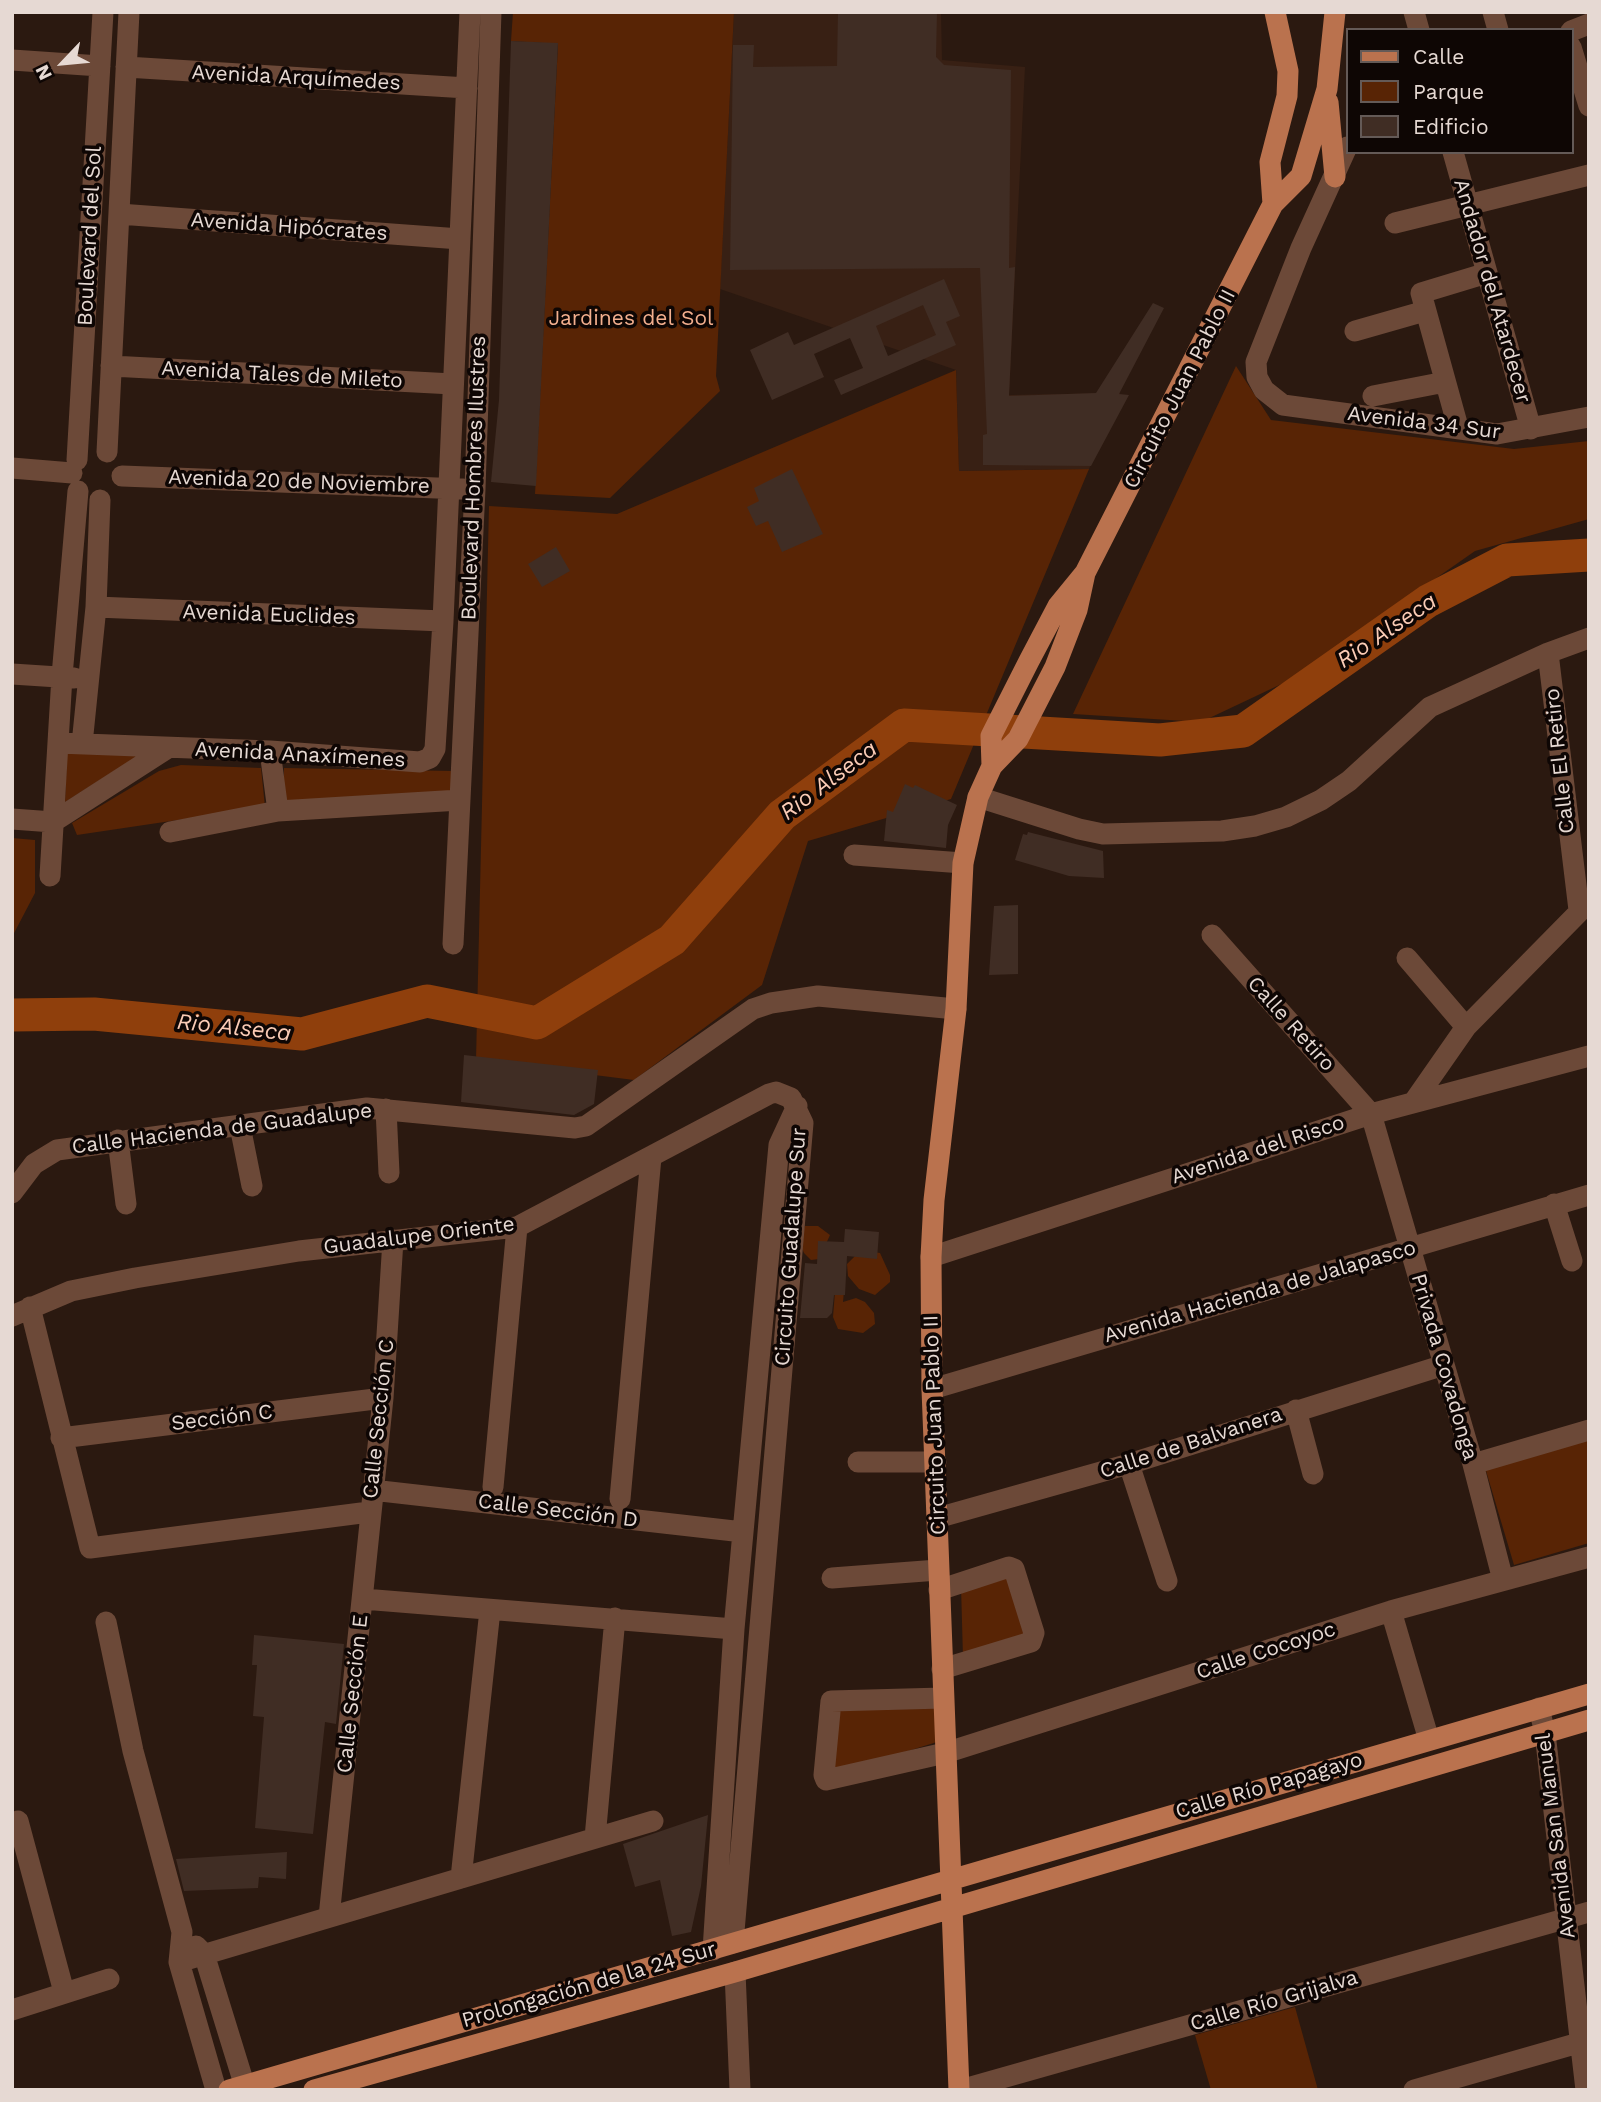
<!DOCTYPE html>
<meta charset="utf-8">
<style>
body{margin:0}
#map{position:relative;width:1601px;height:2102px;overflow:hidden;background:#2b1910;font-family:"Work Sans",sans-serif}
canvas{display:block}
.frame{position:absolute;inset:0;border:14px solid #e6d9d3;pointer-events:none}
.legend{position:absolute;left:1346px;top:28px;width:228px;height:126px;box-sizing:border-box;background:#0e0604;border:2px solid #645a57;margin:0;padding:9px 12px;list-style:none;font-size:21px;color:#e6d9d3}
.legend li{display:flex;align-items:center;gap:14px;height:35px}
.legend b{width:35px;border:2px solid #645a57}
.north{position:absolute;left:28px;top:28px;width:70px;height:70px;-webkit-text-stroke:5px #0e0604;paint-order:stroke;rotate:244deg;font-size:19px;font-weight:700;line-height:28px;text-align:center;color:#e6d9d3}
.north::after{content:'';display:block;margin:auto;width:24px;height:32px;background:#e6d9d3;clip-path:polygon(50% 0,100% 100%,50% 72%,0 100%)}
</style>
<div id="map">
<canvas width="1601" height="2102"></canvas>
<div class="frame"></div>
<ul class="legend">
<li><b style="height:9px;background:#ba724e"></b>Calle</li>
<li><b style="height:19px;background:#582405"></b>Parque</li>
<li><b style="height:19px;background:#402d24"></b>Edificio</li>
</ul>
<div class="north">N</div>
</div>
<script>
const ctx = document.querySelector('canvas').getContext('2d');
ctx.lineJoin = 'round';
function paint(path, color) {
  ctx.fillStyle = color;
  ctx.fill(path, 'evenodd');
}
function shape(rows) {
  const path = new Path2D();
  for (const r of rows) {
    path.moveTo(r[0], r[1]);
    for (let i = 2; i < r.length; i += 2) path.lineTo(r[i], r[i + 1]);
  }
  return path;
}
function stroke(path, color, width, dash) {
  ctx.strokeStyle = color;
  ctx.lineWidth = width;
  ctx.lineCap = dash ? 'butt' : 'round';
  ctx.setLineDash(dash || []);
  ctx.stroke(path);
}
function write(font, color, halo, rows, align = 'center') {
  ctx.font = font + ' "Work Sans",sans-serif';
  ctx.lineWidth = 7;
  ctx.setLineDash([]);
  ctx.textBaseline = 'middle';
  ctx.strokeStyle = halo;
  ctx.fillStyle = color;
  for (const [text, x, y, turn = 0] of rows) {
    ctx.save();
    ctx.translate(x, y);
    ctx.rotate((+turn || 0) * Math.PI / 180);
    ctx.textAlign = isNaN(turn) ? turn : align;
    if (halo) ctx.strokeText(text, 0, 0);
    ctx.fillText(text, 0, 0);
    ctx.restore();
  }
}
paint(shape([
 [734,12,941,12,942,60,1025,67,1009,395,1120,393,1089,469,959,471,956,370,720,289]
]), '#382014');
paint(shape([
 [513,12,734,12,716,376,720,391,610,498,535,494,558,44,511,41],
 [1236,366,1271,420,1514,449,1589,441,1589,519,1475,551,1292,679,1201,722,1073,714],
 [956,370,959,471,1089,469,951,799,808,841,762,985,634,1080,476,1060,489,506,617,514],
 [67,754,141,754,65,802],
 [181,765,261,768,265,807,77,835,72,823,159,771],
 [284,768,453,771,451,791,284,801],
 [12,838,35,840,35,893,12,937],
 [805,1226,818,1226,830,1235,819,1259,811,1260,804,1253,799,1241],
 [861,1250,880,1253,890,1275,890,1282,875,1295,859,1289,848,1276,847,1264],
 [837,1267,846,1268,843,1302,856,1298,865,1302,874,1313,875,1324,863,1333,838,1329,833,1317],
 [1589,1434,1589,1543,1514,1565,1484,1464],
 [1013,1572,1032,1637,963,1658,961,1586],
 [938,1702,940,1741,828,1776,834,1704],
 [1295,2007,1318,2090,1211,2090,1195,2035]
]), '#582405');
stroke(shape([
 [12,1015,94,1014,302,1034,427,1001,537,1023,672,940,782,815,904,725,1160,740,1243,731,1428,601,1507,560,1589,555]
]), '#8f3f0c', 33);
paint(shape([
 [838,12,937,12,936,57,944,65,1011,70,1009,268,1015,267,1009,396,1096,393,1153,303,1164,308,1119,394,1129,395,1091,466,983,465,983,435,987,434,980,268,730,270,733,45,754,45,753,67,837,66],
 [511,41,558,43,536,486,491,482,499,400],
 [944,279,960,316,946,322,956,345,841,395,834,380,863,368,850,338,814,354,824,377,772,400,750,350,788,332,794,345],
 [923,305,936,335,888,356,876,326],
 [792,469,823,534,782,552,768,521,756,526,747,507,759,501,754,488],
 [556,547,570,571,542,587,528,564],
 [905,784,913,788,915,785,957,805,948,825,946,848,884,841,887,810,893,812],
 [1028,832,1103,851,1104,878,1069,876,1015,860,1023,834,1027,835],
 [1018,905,1018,974,989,975,994,906],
 [464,1055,598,1070,594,1104,574,1115,461,1102],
 [845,1229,879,1232,877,1259,847,1256,845,1295,834,1295,832,1313,827,1318,800,1318,805,1263,817,1264,818,1241,844,1242],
 [254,1635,344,1644,336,1724,325,1722,313,1834,255,1828,264,1717,253,1716,257,1665,252,1665],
 [708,1815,701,1886,691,1932,672,1936,660,1880,635,1887,623,1844],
 [287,1852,286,1879,259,1877,258,1888,184,1891,176,1859]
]), '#402d24');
stroke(shape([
 [1414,12,1419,30],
 [1493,12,1498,30],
 [1571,31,1589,24],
 [1571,47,1589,106],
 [12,60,100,66],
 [126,67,467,88],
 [1347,147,1301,248,1256,362,1257,377,1264,390,1283,405,1497,434,1589,417],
 [1453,152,1531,429],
 [119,214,460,239],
 [1395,223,1589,175],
 [1355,331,1425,311],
 [111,366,453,384],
 [1373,396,1445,382],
 [1458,427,1421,293,1487,273],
 [107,452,129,12],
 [77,460,103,12],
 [12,468,72,473],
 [122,476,463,489],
 [96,607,443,621],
 [1548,653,1579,910],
 [12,674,74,678],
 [58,743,270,751,420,762,430,758,435,749,443,621,470,12],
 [82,744,96,607,100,500],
 [270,751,278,811],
 [978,797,1079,829,1103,834,1222,831,1255,826,1286,817,1321,800,1349,781,1430,707,1548,653,1589,638],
 [12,819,53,822,168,748],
 [170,832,278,811,460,800],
 [854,855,963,863],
 [50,876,62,676,78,491],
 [1212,935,1371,1114,1473,1464,1503,1580],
 [453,944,475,489,491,12],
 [1407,958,1466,1027],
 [1413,1103,1466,1027,1589,902],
 [386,1109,389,1173],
 [240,1126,252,1186],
 [118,1140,126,1204],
 [12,1193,34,1164,57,1150,367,1108,575,1128,586,1126,753,1009,771,1003,818,996,956,1009],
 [1554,1204,1572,1261],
 [931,1257,1371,1114,1589,1056],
 [30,1307,90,1548,369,1512],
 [12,1316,71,1291,135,1278,299,1251,517,1227,769,1094,776,1092,791,1098,803,1123,733,1943],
 [932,1389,1589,1195],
 [1296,1410,1313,1474],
 [61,1438,383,1398],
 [858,1462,936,1462],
 [1129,1464,1167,1581],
 [1473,1464,1589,1430],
 [493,1487,517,1227],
 [372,1490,743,1532],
 [620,1499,651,1157],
 [937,1518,1129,1464,1444,1365],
 [832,1578,938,1570],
 [939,1590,1009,1567,1014,1569,1034,1633,1031,1642,942,1669],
 [363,1599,734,1629],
 [1391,1611,1429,1740],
 [106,1622,133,1751,182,1932,179,1962,216,2090],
 [943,1698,831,1701,824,1775,826,1780,945,1753,1391,1611,1589,1557],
 [1539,1708,1545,1733,1586,2090],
 [18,1821,64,1992],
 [595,1838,615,1618],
 [461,1878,490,1610],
 [329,1917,383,1398,393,1240],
 [196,1946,204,1954,246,2090],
 [713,1950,734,1629,779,1145,797,1106],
 [179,1962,653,1821],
 [735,1972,740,2090],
 [12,2010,109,1979],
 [960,2090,1589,1912],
 [1414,2090,1589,2040]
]), '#6c4938', 21);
stroke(shape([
 [1328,102,1335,177],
 [1273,204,1270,162,1287,96,1288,71,1275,12],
 [992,766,991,736,1029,661,1058,606,1085,573,1273,204,1301,176,1327,89,1335,12],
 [229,2090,1589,1694],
 [314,2090,735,1972,1589,1720],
 [959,2090,932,1389,931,1257,934,1200,956,1009,963,863,978,797,992,766,1018,739,1055,667,1077,610,1085,573]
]), '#ba724e', 21);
write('21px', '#e6d9d3', '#0e0604', [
 ["Avenida Arquímedes",296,78,3],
 ["Avenida Hipócrates",289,227,4],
 ["Boulevard del Sol",90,236,-87],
 ["Andador del Atardecer",1492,291,74],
 ["Avenida Tales de Mileto",282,375,3],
 ["Circuito Juan Pablo II",1180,389,-63],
 ["Avenida 34 Sur",1424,423,7],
 ["Boulevard Hombres Ilustres",474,478,-88],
 ["Avenida 20 de Noviembre",299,482,2],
 ["Avenida Euclides",269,615,2],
 ["Avenida Anaxímenes",300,755,3],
 ["Calle El Retiro",1560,761,-96],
 ["Calle Retiro",1291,1024,48],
 ["Calle Hacienda de Guadalupe",222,1129,-7],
 ["Avenida del Risco",1258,1150,-18],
 ["Guadalupe Oriente",419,1236,-7],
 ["Circuito Guadalupe Sur",791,1247,-86],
 ["Avenida Hacienda de Jalapasco",1260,1292,-16],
 ["Privada Covadonga",1444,1367,74],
 ["Sección C",222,1418,-7],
 ["Calle Sección C",379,1419,-84],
 ["Circuito Juan Pablo II",935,1425,-92],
 ["Calle de Balvanera",1191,1443,-18],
 ["Calle Sección D",558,1511,7],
 ["Calle Cocoyoc",1266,1651,-18],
 ["Calle Sección E",353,1694,-84],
 ["Calle Río Papagayo",1269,1786,-16],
 ["Avenida San Manuel",1556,1836,-97],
 ["Prolongación de la 24 Sur",589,1985,-16],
 ["Calle Río Grijalva",1274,2001,-16]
]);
write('21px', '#f3af8e', '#0e0604', [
 ["Jardines del Sol",631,319]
]);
write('italic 23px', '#facbb5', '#0e0604', [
 ["Rio Alseca",1387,631,-34],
 ["Rio Alseca",829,781,-37],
 ["Rio Alseca",234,1028,6]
]);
</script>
